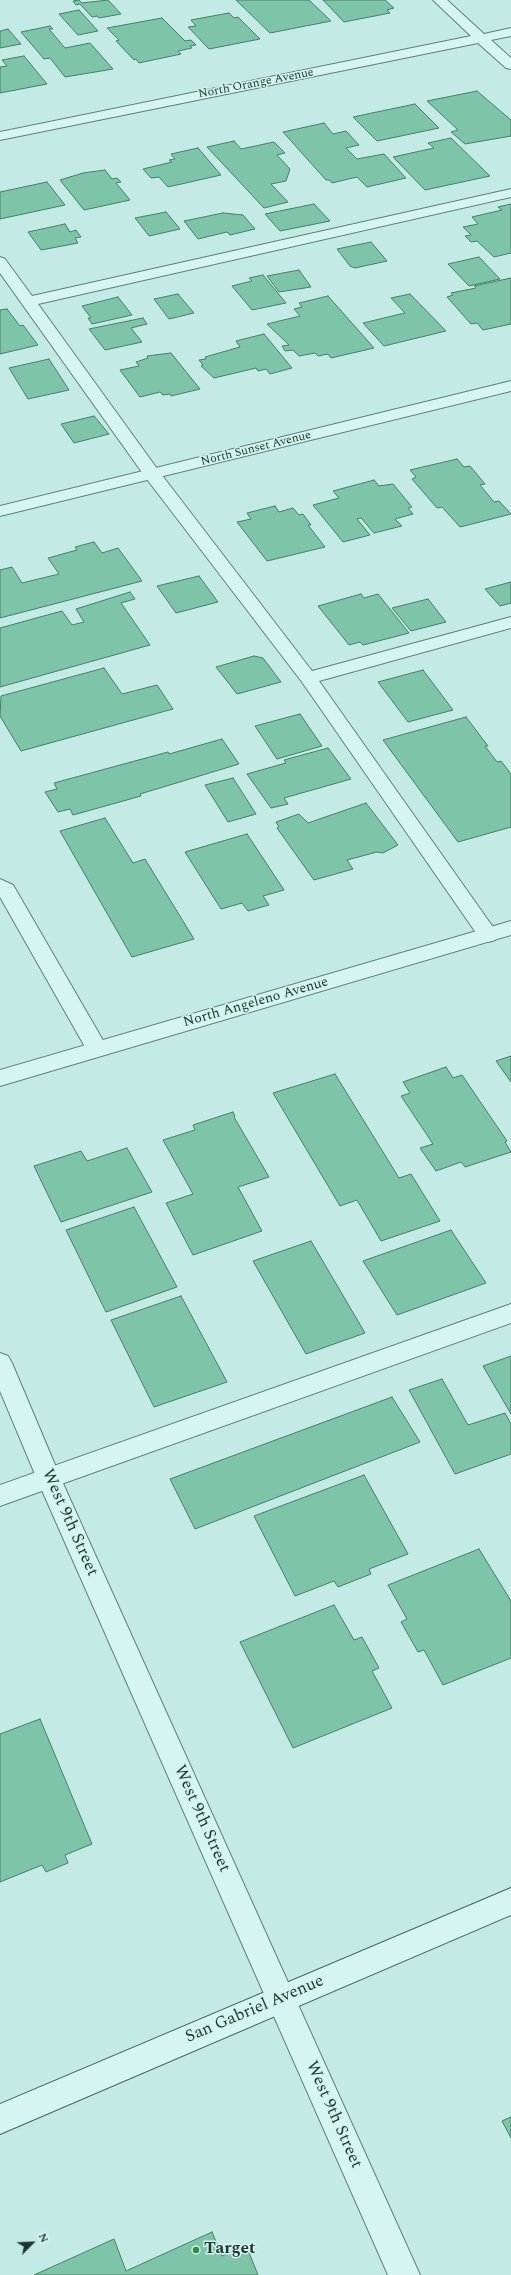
<!DOCTYPE html>
<style>
body{margin:0}
#map{position:relative;width:511px;height:2275px;overflow:hidden;background:#c4eae5;font-family:Spectral,serif}
canvas{display:block}
.north{position:absolute;left:12px;top:2223px;width:40px;height:40px;-webkit-text-stroke:3px #d2f2ee;paint-order:stroke;rotate:66deg;font-size:11px;font-weight:700;line-height:16px;text-align:center;color:#1f342d}
.north::after{content:'';display:block;margin:auto;width:14px;height:18px;background:#1f342d;clip-path:polygon(50% 0,100% 100%,50% 72%,0 100%)}
</style>
<div id="map">
<canvas width="511" height="2275"></canvas>
<div class="north">N</div>
</div>
<script>
const ctx = document.querySelector('canvas').getContext('2d');
ctx.lineJoin = 'round';
function paint(path, color) {
  ctx.fillStyle = color;
  ctx.fill(path, 'evenodd');
}
function shape(rows) {
  const path = new Path2D();
  for (const r of rows) {
    path.moveTo(r[0], r[1]);
    for (let i = 2; i < r.length; i += 2) path.lineTo(r[i], r[i + 1]);
  }
  return path;
}
function stroke(path, color, width, dash) {
  ctx.strokeStyle = color;
  ctx.lineWidth = width;
  ctx.lineCap = dash ? 'butt' : 'round';
  ctx.setLineDash(dash || []);
  ctx.stroke(path);
}
function write(font, color, halo, rows, align = 'center') {
  ctx.font = font + ' Spectral,serif';
  ctx.lineWidth = 3;
  ctx.setLineDash([]);
  ctx.textBaseline = 'middle';
  ctx.strokeStyle = halo;
  ctx.fillStyle = color;
  for (const [text, x, y, turn = 0] of rows) {
    ctx.save();
    ctx.translate(x, y);
    ctx.rotate((+turn || 0) * Math.PI / 180);
    ctx.textAlign = isNaN(turn) ? turn : align;
    if (halo) ctx.strokeText(text, 0, 0);
    ctx.fillText(text, 0, 0);
    ctx.restore();
  }
}
const building = shape([
 [79,0,82,3,108,0,121,14,99,18,97,16,92,17,80,4,76,5,73,1,79,0],
 [236,0,309,0,331,21,270,33,236,0],
 [323,0,385,0,394,8,387,10,390,13,344,22,323,0],
 [79,10,98,31,78,35,59,14,79,10],
 [229,13,234,18,238,17,260,39,209,49,188,27,196,26,191,20,229,13],
 [162,18,185,41,191,40,196,45,190,46,192,48,178,51,181,54,139,63,136,59,134,60,116,41,119,40,107,28,162,18],
 [50,26,53,29,49,29,65,48,90,43,113,69,65,77,50,58,44,59,21,32,50,26],
 [8,29,21,44,0,48,0,31,8,29],
 [24,56,47,84,0,93,0,67,7,66,2,60,24,56],
 [477,91,511,120,511,136,465,144,451,132,458,130,427,101,477,91],
 [415,104,439,128,377,141,353,117,415,104],
 [324,123,333,134,346,131,359,145,346,148,357,159,384,154,406,178,367,187,357,177,332,183,329,180,326,180,283,132,324,123],
 [451,138,490,176,425,190,393,157,434,148,428,143,451,138],
 [234,141,241,149,274,142,285,153,277,155,290,169,286,181,271,184,288,202,264,208,207,147,234,141],
 [198,148,221,175,168,187,159,177,151,178,143,169,172,162,169,160,175,159,171,154,198,148],
 [105,170,112,179,117,178,121,182,116,183,130,200,84,210,60,180,83,173,105,170],
 [47,182,65,205,0,219,0,192,47,182],
 [314,204,330,221,280,231,265,214,314,204],
 [511,204,511,253,494,257,477,241,471,242,465,236,471,235,463,227,478,224,472,217,502,210,498,207,511,204],
 [166,212,180,229,149,236,135,218,166,212],
 [223,213,243,215,255,229,230,235,227,232,198,239,184,221,223,213],
 [65,224,70,232,76,230,81,237,75,238,78,243,41,250,28,232,65,224],
 [371,242,387,261,355,268,350,266,337,249,371,242],
 [479,257,500,279,469,286,448,264,479,257],
 [299,270,311,287,279,292,267,276,299,270],
 [263,275,286,303,252,310,232,286,252,281,249,278,263,275],
 [511,278,511,324,483,330,477,323,471,324,447,297,453,295,451,293,476,288,474,286,511,278],
 [178,294,194,313,169,319,154,299,178,294],
 [410,294,446,331,384,346,363,323,405,313,391,298,410,294],
 [328,296,374,348,331,358,328,354,318,356,315,353,299,356,293,350,285,351,282,346,289,345,267,324,300,316,294,309,302,307,299,303,328,296],
 [118,297,132,315,92,324,88,318,91,318,82,306,118,297],
 [7,309,20,326,23,325,38,345,0,354,0,310,7,309],
 [143,318,147,324,131,328,142,342,105,350,89,329,143,318],
 [264,334,292,368,270,374,266,369,258,371,256,368,214,378,201,366,203,365,199,360,206,359,205,357,240,347,236,341,264,334],
 [171,353,200,389,171,396,170,394,163,395,160,392,140,397,120,370,139,366,136,362,148,358,147,356,171,353],
 [49,359,69,390,28,399,9,368,49,359],
 [94,416,109,434,74,443,61,424,94,416],
 [457,459,464,467,470,466,485,484,480,485,494,502,499,501,511,514,460,527,442,507,437,508,412,479,416,477,410,470,457,459],
 [374,480,379,486,393,484,412,507,408,508,413,514,395,519,402,526,374,533,361,518,357,519,370,535,343,542,313,505,339,498,333,491,374,480],
 [275,506,279,512,293,508,299,515,303,514,311,525,308,525,325,547,267,561,237,522,251,519,247,513,275,506],
 [94,542,102,553,118,548,142,581,0,618,0,570,12,567,22,583,59,574,48,558,77,550,75,547,94,542],
 [199,576,218,602,176,613,157,586,199,576],
 [511,582,511,603,500,606,485,589,511,582],
 [130,592,135,599,121,603,150,645,0,687,0,628,62,611,72,625,84,622,76,609,130,592],
 [361,594,364,598,378,594,409,633,363,645,360,642,349,645,318,606,361,594],
 [428,599,446,622,411,631,392,608,428,599],
 [254,656,263,658,281,682,237,694,216,667,254,656],
 [104,668,122,694,157,685,173,709,21,751,0,716,1,696,104,668],
 [423,670,453,710,408,722,378,682,423,670],
 [300,714,322,746,277,759,255,726,300,714],
 [466,717,488,746,485,746,497,762,501,761,511,774,511,827,458,842,383,740,466,717],
 [222,739,239,764,140,794,141,796,73,815,70,809,58,812,45,792,57,789,54,783,168,752,169,754,222,739],
 [328,748,351,779,284,798,288,804,271,808,247,774,286,763,284,760,328,748],
 [233,778,256,814,228,822,205,785,233,778],
 [366,803,398,845,383,853,377,852,347,860,353,869,314,880,277,828,279,827,276,822,299,814,308,823,366,803],
 [105,818,133,863,145,859,194,939,132,957,60,831,105,818],
 [247,834,284,890,263,896,269,905,248,911,242,903,221,909,185,852,247,834],
 [511,1056,511,1082,496,1061,511,1056],
 [446,1067,453,1078,462,1075,507,1141,505,1142,511,1152,465,1167,461,1162,436,1171,420,1148,433,1144,401,1096,410,1093,403,1082,446,1067],
 [335,1074,399,1178,411,1174,440,1221,381,1241,357,1200,340,1206,273,1093,335,1074],
 [233,1112,235,1116,234,1117,269,1177,238,1187,262,1231,193,1255,166,1203,193,1194,163,1140,195,1130,193,1125,233,1112],
 [127,1148,152,1192,61,1222,34,1166,81,1151,87,1161,127,1148],
 [134,1207,177,1287,106,1312,66,1230,134,1207],
 [451,1230,486,1283,397,1315,363,1261,451,1230],
 [311,1241,365,1333,306,1354,253,1261,311,1241],
 [181,1296,227,1382,154,1407,111,1320,181,1296],
 [511,1356,511,1414,483,1366,511,1356],
 [442,1379,468,1425,505,1413,511,1424,511,1454,455,1474,409,1390,442,1379],
 [392,1397,420,1442,195,1529,170,1479,392,1397],
 [364,1475,408,1554,369,1569,371,1574,338,1587,334,1581,295,1596,254,1516,364,1475],
 [479,1549,511,1601,511,1658,443,1685,424,1650,418,1652,401,1622,407,1619,388,1585,479,1549],
 [334,1605,354,1640,362,1637,379,1668,372,1671,392,1708,293,1748,240,1642,334,1605],
 [40,1719,92,1844,65,1855,68,1863,46,1872,42,1865,0,1882,0,1734,40,1719],
 [511,2117,511,2138,502,2121,511,2117],
 [212,2232,222,2256,246,2245,258,2275,34,2275,114,2239,126,2271,212,2232]
]);
paint(building, '#7dc4a8');
stroke(building, '#447f66', 1);
const service = shape([
 [511,189,511,197,38,304,158,470,312,671,511,617,511,628,319,681,495,930,498,935,495,940,488,942,481,940,302,682,146,478,0,273,0,257,5,259,32,296,511,189],
 [0,879,13,885,16,890,108,1049,105,1054,97,1057,89,1054,0,897,0,879],
 [511,1304,511,1323,0,1506,0,1485,511,1304]
]);
const minor = shape([
 [433,0,447,0,484,34,511,28,511,36,491,40,511,58,511,69,506,68,478,43,0,140,0,132,471,36,433,0],
 [511,381,511,391,0,516,0,506,511,381]
]);
const tertiary = shape([
 [511,921,511,935,0,1086,0,1070,511,921],
 [0,1353,8,1356,12,1363,61,1479,420,2275,388,2275,37,1479,0,1391,0,1353]
]);
const secondary = shape([
 [511,1888,511,1915,0,2134,0,2104,511,1888]
]);
stroke(service, '#5c8277', 2);
stroke(minor, '#5c8277', 2);
stroke(tertiary, '#5c8277', 2);
stroke(secondary, '#3f6458', 2);
paint(service, '#d6f5f2');
paint(minor, '#d6f5f2');
paint(tertiary, '#d6f5f2');
paint(secondary, '#d6f5f2');
for (const [x, y, r, color] of [
 [196,2250,4,"#318c41"]
]) {
  const dot = new Path2D();
  dot.arc(x, y, r, 0, 2 * Math.PI);
  ctx.fillStyle = color;
  ctx.fill(dot);
  stroke(dot, '#d2f2ee', 1.5);
}
write('12px', '#1f342d', '#d2f2ee', [
 ["North Orange Avenue",256,84,-11],
 ["North Sunset Avenue",256,449,-14]
]);
write('14px', '#1f342d', '#d2f2ee', [
 ["North Angeleno Avenue",256,1003,-16]
]);
write('17px', '#1f342d', '#d2f2ee', [
 ["West 9th Street",69,1523,66],
 ["West 9th Street",201,1819,66],
 ["San Gabriel Avenue",255,2010,-23],
 ["West 9th Street",333,2115,66]
]);
write('bold 17px', '#1f342d', '#d2f2ee', [
 ["Target",204,2250]
], 'left');
</script>
